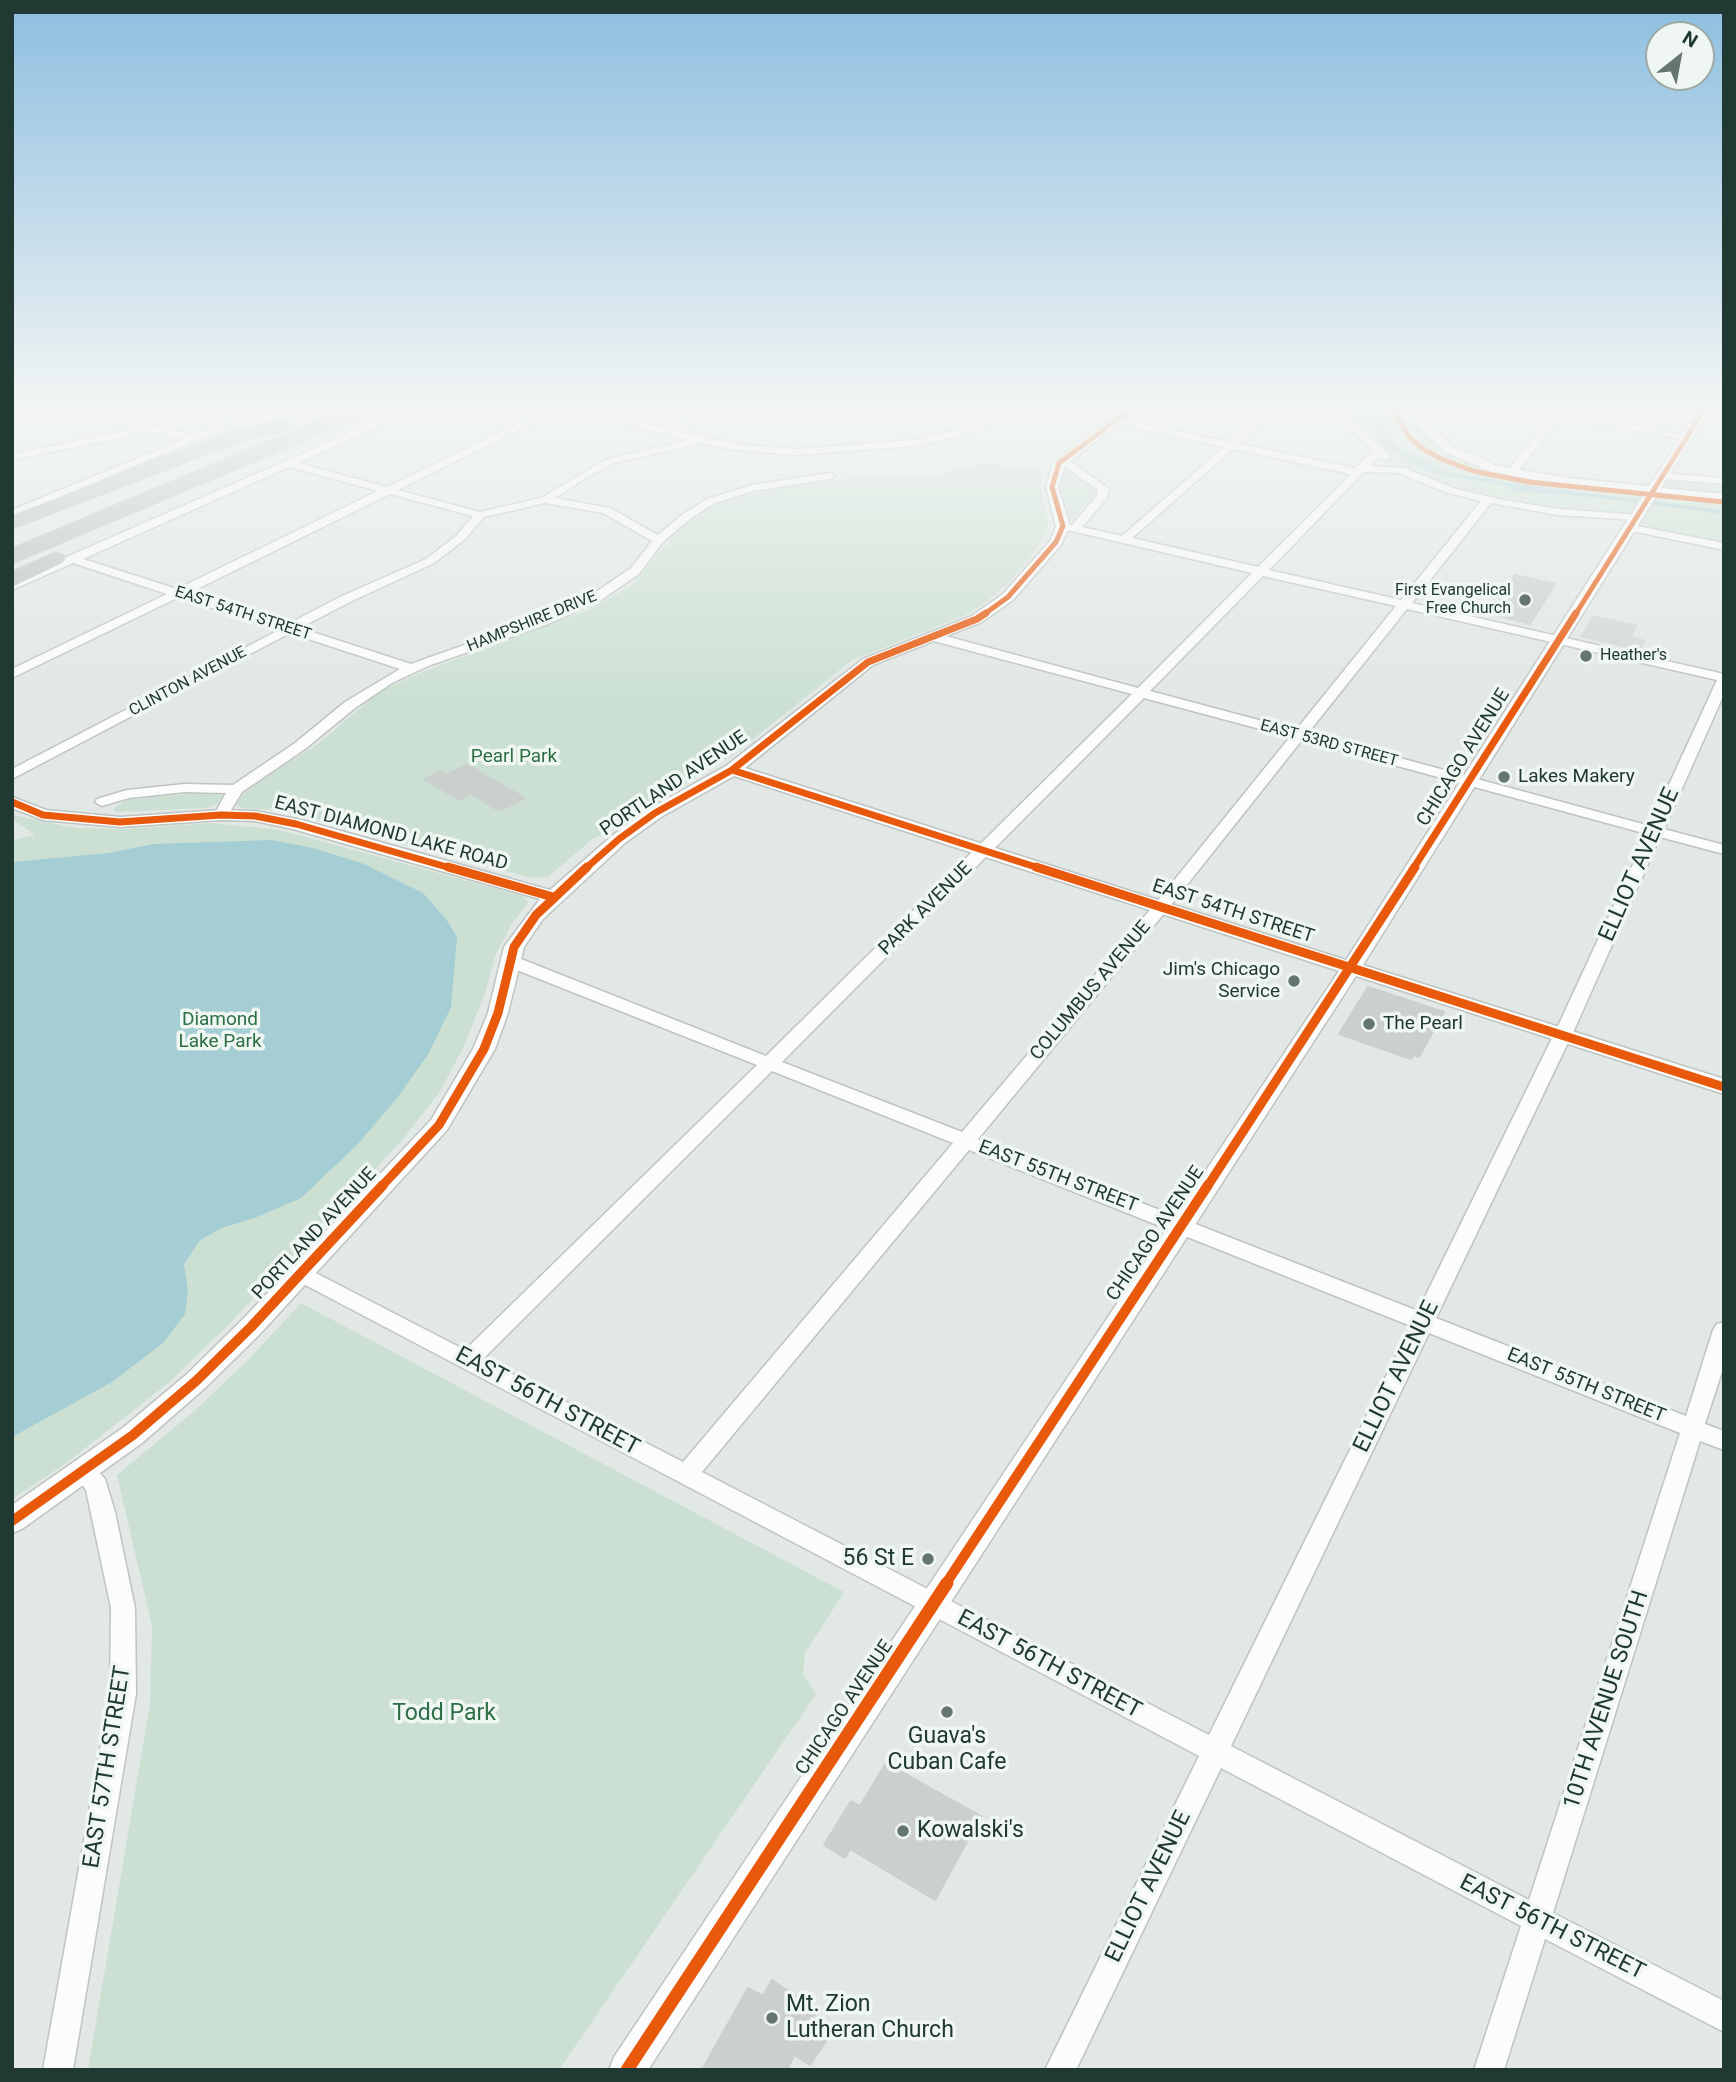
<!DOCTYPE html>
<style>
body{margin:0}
#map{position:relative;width:1736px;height:2082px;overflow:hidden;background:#e2e8e5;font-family:Roboto,sans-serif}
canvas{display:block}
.frame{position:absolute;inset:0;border:14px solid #213933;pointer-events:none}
.north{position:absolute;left:1645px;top:21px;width:70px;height:70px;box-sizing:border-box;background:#f0f7f3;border:2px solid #9daba6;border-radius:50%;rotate:31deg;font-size:19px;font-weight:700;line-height:28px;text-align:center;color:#213933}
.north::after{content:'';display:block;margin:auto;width:24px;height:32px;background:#657671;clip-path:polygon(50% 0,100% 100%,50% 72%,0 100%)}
</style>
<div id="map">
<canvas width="1736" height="2082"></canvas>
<div class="frame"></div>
<div class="north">N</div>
</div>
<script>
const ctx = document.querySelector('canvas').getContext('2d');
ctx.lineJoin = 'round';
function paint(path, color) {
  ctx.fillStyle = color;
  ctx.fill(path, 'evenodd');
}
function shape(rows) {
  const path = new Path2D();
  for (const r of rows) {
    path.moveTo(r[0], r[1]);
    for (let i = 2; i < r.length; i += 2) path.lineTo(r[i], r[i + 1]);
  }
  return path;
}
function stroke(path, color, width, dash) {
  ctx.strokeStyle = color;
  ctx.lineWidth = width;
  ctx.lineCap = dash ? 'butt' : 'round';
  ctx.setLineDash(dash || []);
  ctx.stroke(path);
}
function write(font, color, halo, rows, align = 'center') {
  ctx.font = font + ' Roboto,sans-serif';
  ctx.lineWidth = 7;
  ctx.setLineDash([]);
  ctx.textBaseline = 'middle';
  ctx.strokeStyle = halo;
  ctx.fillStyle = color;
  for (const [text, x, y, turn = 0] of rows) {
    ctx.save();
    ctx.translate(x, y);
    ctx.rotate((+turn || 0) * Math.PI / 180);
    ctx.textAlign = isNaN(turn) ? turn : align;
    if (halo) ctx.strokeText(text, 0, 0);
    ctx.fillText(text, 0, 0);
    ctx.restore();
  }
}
paint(shape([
 [1593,615,1638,625,1632,637,1646,640,1640,651,1580,637]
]), '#d0d9d5');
paint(shape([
 [1328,410,1429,410,1424,416,1450,442,1469,455,1502,467,1539,474,1636,484,1670,478,1724,479,1724,550,1644,534,1648,525,1614,517,1497,505,1425,484,1387,467],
 [983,462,1026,469,1039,469,1043,472,1041,492,1047,513,1048,528,1029,560,1010,581,983,605,964,616,852,660,736,753,590,841,548,877,532,878,310,818,276,810,241,808,236,804,250,786,318,744,380,691,425,671,588,610,631,586,682,527,716,503,793,485,851,478,939,475],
 [1068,469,1093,485,1096,494,1072,520,1068,518,1061,488,1064,470],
 [213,792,221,792,223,795,218,803,208,808,115,812,114,809,118,805,130,799],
 [12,815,75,828,126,829,211,823,280,830,523,896,528,903,511,925,496,954,486,990,465,1044,441,1090,404,1138,232,1321,171,1381,65,1464,12,1499,12,840,35,835,12,819],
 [301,1303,844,1592,805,1653,803,1674,816,1694,559,2070,88,2070,150,1703,152,1626,117,1475,192,1413,248,1360]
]), '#cbe0d2');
paint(shape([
 [1349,410,1360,410,1375,417,1381,422,1383,431,1402,449,1448,472,1523,485,1724,510,1724,514,1581,496,1518,492,1500,485,1444,476,1424,470,1394,452,1372,433,1369,422],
 [272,840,313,848,364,864,423,893,446,919,457,937,451,1007,429,1053,397,1098,358,1144,301,1198,257,1217,222,1228,200,1240,184,1264,188,1291,185,1314,163,1343,112,1382,12,1437,12,862,109,853,153,844]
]), '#a4cdd4');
const building = shape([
 [1515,575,1555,584,1530,624,1495,615,1505,600,1499,599,1515,575],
 [467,765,480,772,525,798,499,811,471,794,459,800,424,779,440,772,446,775,467,765],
 [1368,987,1444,1012,1419,1057,1414,1055,1411,1059,1339,1034,1368,987],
 [886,1763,981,1816,935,1900,850,1849,845,1858,824,1845,851,1801,860,1806,886,1763],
 [772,1980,817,2010,809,2027,827,2040,810,2065,794,2055,787,2070,702,2070,748,1988,763,1996,772,1980]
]);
paint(building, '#cbd0ce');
stroke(building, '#cbd0ce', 2);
const minor = shape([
 [254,410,268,410,12,517,12,510,184,439,159,433,139,434,12,460,12,454,139,428,159,427,194,435,254,410],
 [401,410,415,410,298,463,387,487,546,410,559,410,398,490,480,512,541,498,607,459,690,440,568,410,587,410,671,429,706,410,718,410,682,432,735,444,797,449,915,440,958,430,1004,410,1018,410,965,434,915,446,797,455,735,450,703,443,614,463,589,476,555,498,610,508,658,535,683,514,707,499,752,485,830,473,835,476,830,479,754,491,715,503,691,518,663,542,639,574,601,600,548,624,428,666,392,683,355,708,305,749,242,792,226,818,216,818,214,815,226,793,185,792,129,798,102,806,95,802,97,799,127,790,185,784,233,785,295,743,345,702,400,669,290,633,12,779,12,769,279,630,179,597,12,678,12,669,167,594,73,563,12,590,12,581,401,410],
 [289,467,378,491,177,589,83,559,289,467],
 [390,494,473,516,456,536,426,559,342,596,288,624,189,593,390,494],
 [545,503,603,513,652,541,631,568,593,594,540,618,411,664,300,628,350,602,434,563,464,540,484,517,545,503],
 [1056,410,1076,410,1229,442,1266,410,1277,410,1239,444,1355,468,1373,451,1329,410,1340,410,1391,457,1386,460,1379,457,1370,466,1404,468,1456,489,1503,500,1558,509,1640,515,1640,519,1636,520,1558,515,1491,503,1412,603,1724,674,1724,694,1664,829,1724,845,1724,854,1660,837,1576,1026,1436,1318,1686,1416,1713,1330,1717,1324,1724,1322,1724,1365,1705,1424,1724,1431,1724,1450,1700,1441,1553,1913,1724,2001,1724,2032,1545,1939,1504,2070,1474,2070,1521,1926,1221,1768,1076,2070,1045,2070,1199,1756,294,1279,291,1274,294,1269,301,1266,308,1269,465,1350,757,1065,504,965,502,961,504,957,516,957,766,1056,1132,694,930,640,930,634,938,634,1138,688,1252,573,1059,528,1059,524,1072,525,1097,496,1098,490,1058,462,1058,458,1066,458,1109,489,1106,499,1082,527,1122,536,1224,447,1056,410],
 [1233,449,1351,474,1258,567,1132,538,1233,449],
 [1364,472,1398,473,1448,493,1481,501,1401,600,1269,570,1364,472],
 [1263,576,1396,606,1296,730,1150,691,1263,576],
 [1407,609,1717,680,1650,826,1308,733,1407,609],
 [1144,698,1290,737,1155,904,962,1132,782,1062,1144,698],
 [1302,740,1647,834,1558,1026,1418,1311,978,1139,1167,910,1302,740],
 [772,1071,953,1143,683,1462,483,1359,772,1071],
 [969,1150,1411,1326,1209,1735,702,1472,969,1150],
 [1429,1333,1680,1433,1529,1900,1231,1746,1429,1333],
 [1534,410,1567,410,1566,412,1690,437,1685,440,1561,417,1515,475,1507,475,1507,471,1552,415,1534,410],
 [1661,473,1724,478,1724,484,1657,478,1657,474,1661,473],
 [1631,525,1724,543,1724,550,1627,530,1625,528,1631,525],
 [83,1461,91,1463,105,1479,115,1512,135,1608,136,1694,73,2070,43,2070,110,1694,111,1608,86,1490,72,1470,75,1463,83,1461]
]);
const tertiary = shape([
 [27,410,51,410,12,421,12,413,27,410],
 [1122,410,1136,410,1065,465,1058,487,1070,526,1061,545,1013,600,982,622,873,665,745,768,1346,960,1644,494,1569,486,1491,472,1445,452,1402,410,1415,410,1453,446,1498,466,1569,478,1649,486,1698,410,1710,410,1661,488,1724,494,1724,502,1657,495,1363,965,1724,1079,1724,1094,1356,976,648,2070,609,2070,614,2057,1339,971,734,776,661,817,625,843,543,919,524,947,508,1013,495,1049,447,1130,260,1334,205,1388,142,1443,22,1529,12,1533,12,1505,124,1427,187,1374,242,1320,431,1120,473,1049,488,1013,504,947,540,899,293,829,255,821,221,820,120,827,43,820,12,808,12,797,46,810,120,817,221,810,255,811,302,820,550,890,613,835,649,809,726,766,863,659,972,616,1003,594,1050,541,1056,526,1046,487,1053,463,1122,410]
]);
const motorway = shape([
 [344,410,369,410,366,414,12,563,12,549,344,410],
 [284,420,290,421,293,425,290,429,240,441,12,528,12,515,228,433,284,420],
 [55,553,62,555,65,559,62,563,12,587,12,572,55,553]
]);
stroke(minor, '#bfc4c2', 3);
stroke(tertiary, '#bfc4c2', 3);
stroke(motorway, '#bcc4c1', 3);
paint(minor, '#fbfcfb');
paint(tertiary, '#fbfcfb');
paint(motorway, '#bac1c0');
stroke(shape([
 [1391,410,1410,438,1422,448,1439,458,1473,471,1529,482,1724,502],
 [983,615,1008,597,1056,542,1063,526,1052,487,1059,463,1130,410],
 [1575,615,1704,410]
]), '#e8590c', 5);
stroke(shape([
 [732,770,1042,869],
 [12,802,43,815,120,822,221,815,255,816,296,824,454,869],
 [585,869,619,839,655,813,732,770,868,662,977,619,986,613],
 [1413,869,1576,613]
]), '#e8590c', 7);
stroke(shape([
 [448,867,553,897],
 [1036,867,1724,1087],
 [381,1187,439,1125,484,1049,498,1013,514,947,536,915,587,867],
 [1207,1187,1415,867]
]), '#e8590c', 9);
stroke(shape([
 [12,1521,133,1435,196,1381,251,1327,383,1185],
 [945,1585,1208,1185]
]), '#e8590c', 10);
stroke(shape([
 [627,2070,947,1583]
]), '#e8590c', 13);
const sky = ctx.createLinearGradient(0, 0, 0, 702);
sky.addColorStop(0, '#8dbee0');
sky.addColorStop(0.58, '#f2f5f3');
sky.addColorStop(1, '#f2f5f300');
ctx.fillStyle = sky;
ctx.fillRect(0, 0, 1736, 702);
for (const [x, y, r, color] of [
 [1525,600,7,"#657671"],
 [1586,656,7,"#657671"],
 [1504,777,7,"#657671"],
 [1294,981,7,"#657671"],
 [1369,1024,7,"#657671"],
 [928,1559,7,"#657671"],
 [947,1712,7,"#657671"],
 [903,1831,7,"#657671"],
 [772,2018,7,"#657671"]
]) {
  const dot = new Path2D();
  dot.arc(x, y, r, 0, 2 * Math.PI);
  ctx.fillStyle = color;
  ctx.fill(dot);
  stroke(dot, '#f0f7f3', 2.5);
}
write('16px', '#213933', '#f0f7f3', [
 ["First Evangelical",1511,591],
 ["Free Church",1511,609],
 ["Heather's",1600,656,"left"]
], 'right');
write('16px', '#213933', '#f0f7f3', [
 ["EAST 54TH STREET",243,614,18],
 ["HAMPSHIRE DRIVE",532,622,-22],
 ["CLINTON AVENUE",188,682,-28],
 ["EAST 53RD STREET",1329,744,15]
]);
write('19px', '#2e6e46', '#f0f7f3', [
 ["Pearl Park",514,757],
 ["Diamond",220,1020],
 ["Lake Park",220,1042]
]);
write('19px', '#213933', '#f0f7f3', [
 ["CHICAGO AVENUE",1464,758,-58],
 ["PORTLAND AVENUE",674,784,-34],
 ["EAST DIAMOND LAKE ROAD",391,834,15],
 ["PARK AVENUE",926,909,-45],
 ["EAST 54TH STREET",1233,912,18],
 ["COLUMBUS AVENUE",1091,991,-50],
 ["EAST 55TH STREET",1058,1177,21],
 ["PORTLAND AVENUE",315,1234,-47],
 ["CHICAGO AVENUE",1156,1234,-56],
 ["EAST 55TH STREET",1586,1386,22],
 ["CHICAGO AVENUE",845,1708,-56]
]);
write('19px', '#213933', '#f0f7f3', [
 ["Lakes Makery",1518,777],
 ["Jim's Chicago",1280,970,"right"],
 ["Service",1280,992,"right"],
 ["The Pearl",1383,1024]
], 'left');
write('23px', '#213933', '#f0f7f3', [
 ["ELLIOT AVENUE",1640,865,-66],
 ["ELLIOT AVENUE",1397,1377,-64],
 ["EAST 56TH STREET",547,1402,28],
 ["EAST 56TH STREET",1049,1665,28],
 ["10TH AVENUE SOUTH",1607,1700,-72],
 ["EAST 57TH STREET",108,1767,-81],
 ["ELLIOT AVENUE",1149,1887,-64],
 ["EAST 56TH STREET",1552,1928,27]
]);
write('23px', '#213933', '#f0f7f3', [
 ["56 St E",914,1559,"right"],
 ["Guava's",947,1737,"center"],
 ["Cuban Cafe",947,1763,"center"],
 ["Kowalski's",917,1831],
 ["Mt. Zion",786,2005],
 ["Lutheran Church",786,2031]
], 'left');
write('23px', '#2e6e46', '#f0f7f3', [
 ["Todd Park",444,1714]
]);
</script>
